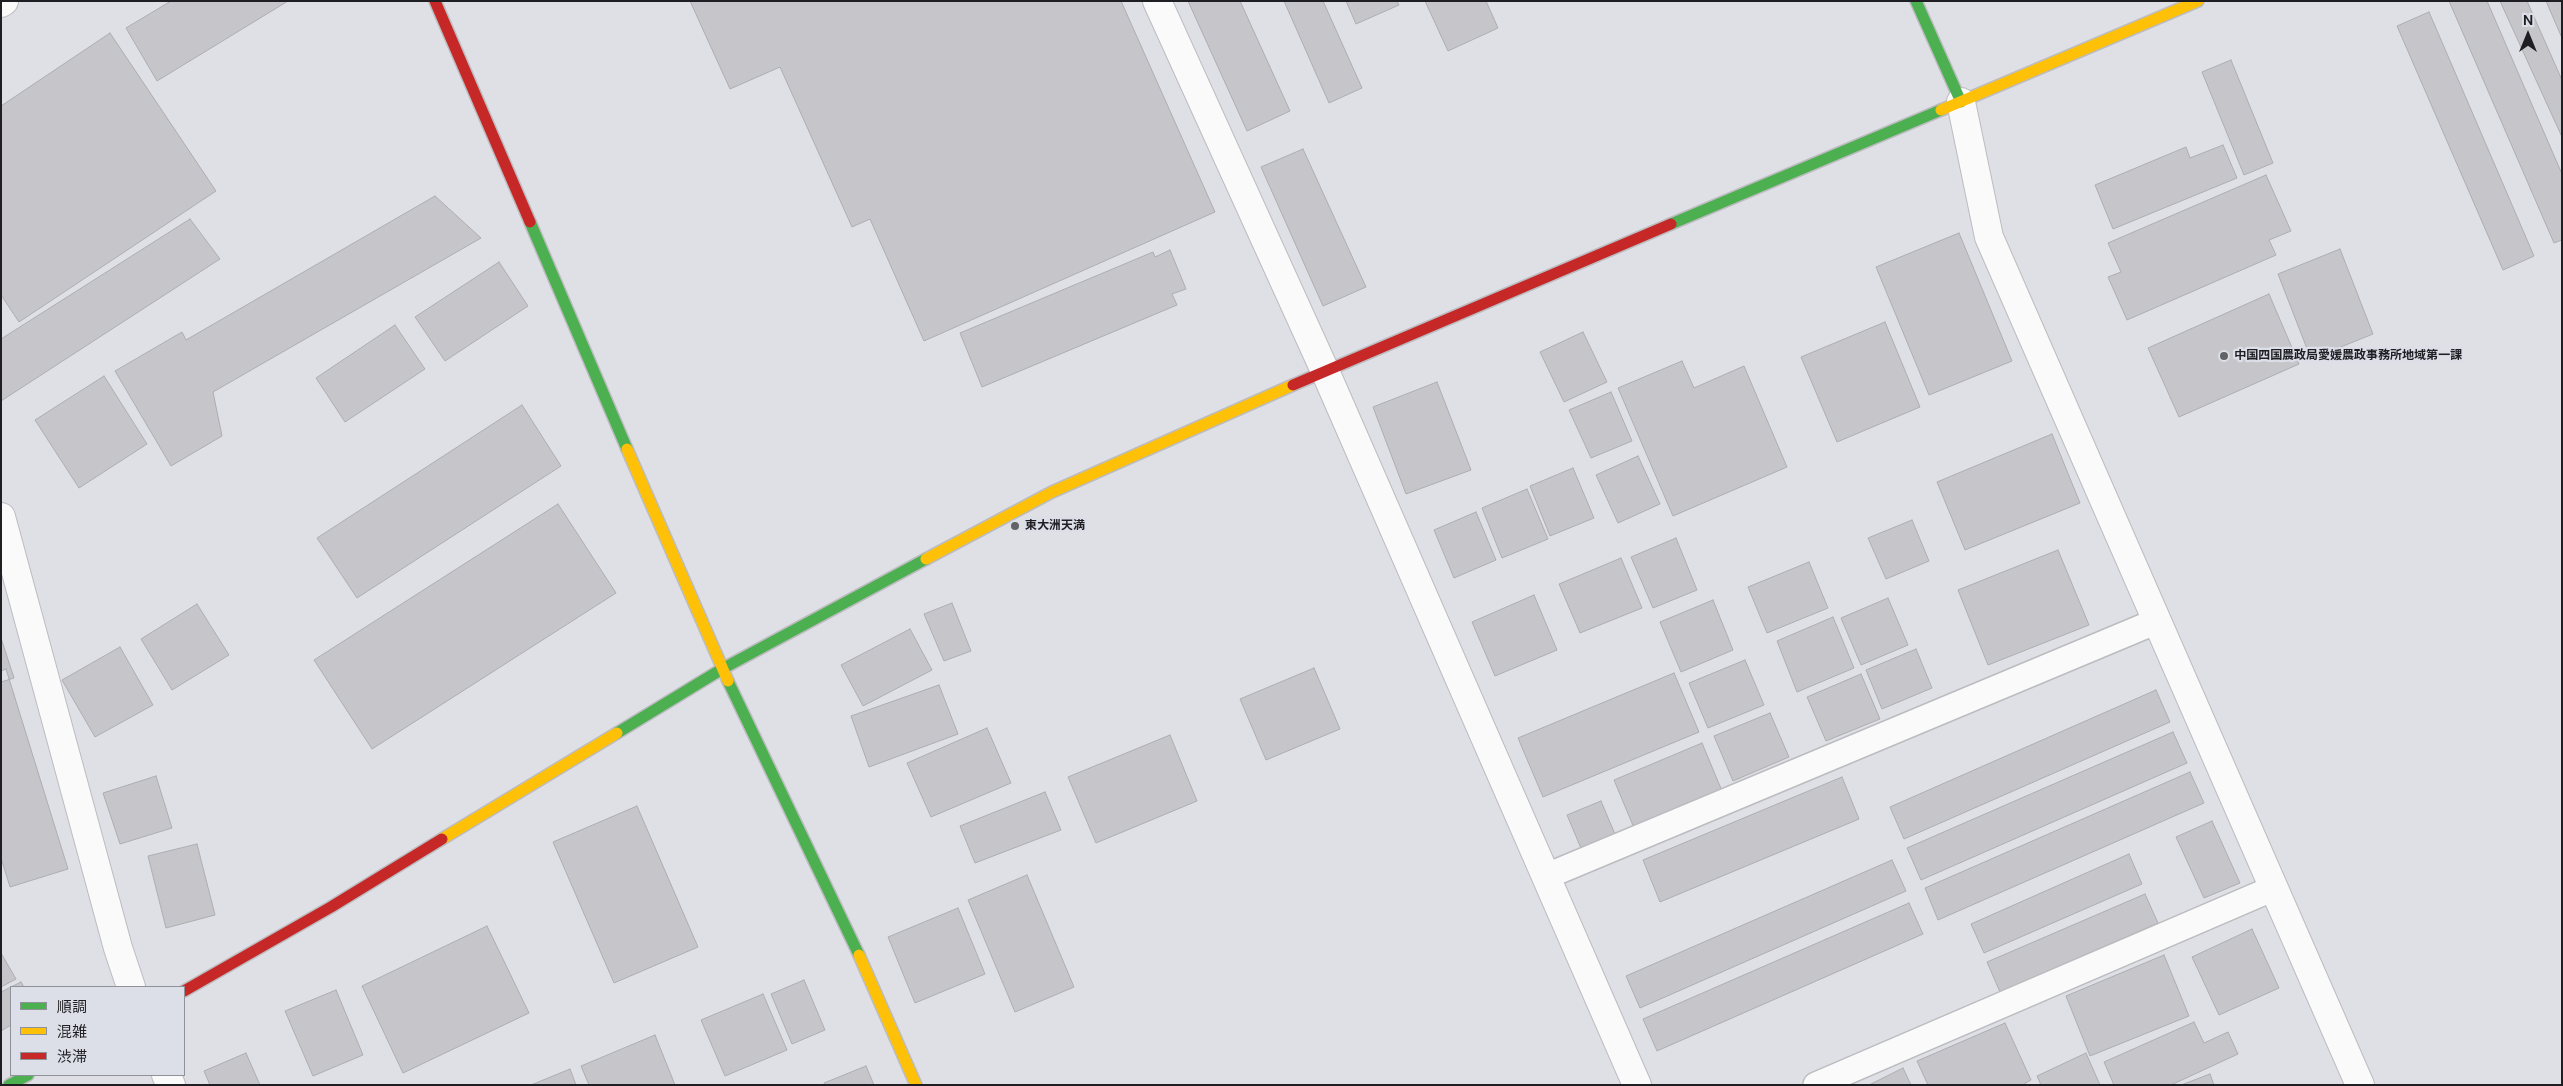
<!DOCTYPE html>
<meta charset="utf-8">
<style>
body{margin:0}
#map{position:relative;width:2563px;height:1086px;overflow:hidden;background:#dfe0e5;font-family:"DM Sans","Noto Sans JP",sans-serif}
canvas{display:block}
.frame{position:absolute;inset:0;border:2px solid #1f1f23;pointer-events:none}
.legend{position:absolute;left:10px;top:986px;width:175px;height:90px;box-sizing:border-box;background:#dcdee8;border:1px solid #909299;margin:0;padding:6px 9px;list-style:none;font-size:15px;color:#1f1f23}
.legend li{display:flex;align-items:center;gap:10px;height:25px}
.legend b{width:25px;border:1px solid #909299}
.north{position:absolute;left:2503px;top:10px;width:50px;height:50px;-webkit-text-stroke:4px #dcdee8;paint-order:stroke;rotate:0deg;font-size:14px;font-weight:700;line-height:20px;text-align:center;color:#1f1f23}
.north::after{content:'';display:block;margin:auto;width:18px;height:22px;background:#1f1f23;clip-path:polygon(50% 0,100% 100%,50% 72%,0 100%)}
</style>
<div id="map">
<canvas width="2563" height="1086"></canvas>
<div class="frame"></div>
<ul class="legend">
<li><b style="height:6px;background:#4caf50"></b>順調</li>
<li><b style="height:6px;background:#ffc107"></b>混雑</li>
<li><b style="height:6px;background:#c62828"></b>渋滞</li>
</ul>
<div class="north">N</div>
</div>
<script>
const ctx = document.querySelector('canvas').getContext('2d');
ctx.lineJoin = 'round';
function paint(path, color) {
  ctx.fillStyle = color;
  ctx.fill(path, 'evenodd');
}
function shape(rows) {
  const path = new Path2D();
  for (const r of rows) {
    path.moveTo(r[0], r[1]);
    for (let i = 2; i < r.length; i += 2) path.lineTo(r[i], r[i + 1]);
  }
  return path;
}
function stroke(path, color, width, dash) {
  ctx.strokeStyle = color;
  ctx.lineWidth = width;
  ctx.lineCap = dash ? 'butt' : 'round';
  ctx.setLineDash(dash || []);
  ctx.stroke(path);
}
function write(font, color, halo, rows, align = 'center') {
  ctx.font = font + ' "DM Sans","Noto Sans JP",sans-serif';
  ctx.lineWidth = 4.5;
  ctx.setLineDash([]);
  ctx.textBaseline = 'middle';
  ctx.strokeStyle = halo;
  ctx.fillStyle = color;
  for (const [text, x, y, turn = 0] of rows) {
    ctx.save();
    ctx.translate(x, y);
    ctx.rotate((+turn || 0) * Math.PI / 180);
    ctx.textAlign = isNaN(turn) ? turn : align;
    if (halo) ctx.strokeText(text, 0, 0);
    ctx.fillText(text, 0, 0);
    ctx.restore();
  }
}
const building = shape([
 [171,1,288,1,157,81,126,28,171,1],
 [690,1,1121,1,1215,212,924,341,870,219,852,227,780,67,730,89,690,1],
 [1188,1,1240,1,1290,111,1247,131,1188,1],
 [1284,1,1323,1,1362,88,1329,103,1284,1],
 [1346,1,1397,1,1399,5,1356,24,1346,1],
 [1425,1,1486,1,1498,28,1448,51,1425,1],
 [2449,1,2487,1,2562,174,2562,240,2554,243,2449,1],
 [2500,1,2527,1,2562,80,2562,137,2500,1],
 [2546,1,2562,1,2562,38,2546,1],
 [2429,12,2534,256,2503,270,2397,26,2429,12],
 [110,33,216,191,19,322,1,295,1,106,110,33],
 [2231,60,2273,163,2244,175,2202,72,2231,60],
 [2223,145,2237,178,2113,229,2095,185,2186,147,2190,158,2223,145],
 [1303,149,1366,287,1323,306,1261,167,1303,149],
 [2266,175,2291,231,2269,240,2276,255,2127,320,2108,277,2121,272,2108,243,2266,175],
 [435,196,481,238,213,392,222,436,171,466,115,371,182,332,186,340,435,196],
 [190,219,220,259,1,401,1,339,190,219],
 [1959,233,2012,361,1929,395,1876,267,1959,233],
 [2340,249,2373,334,2311,359,2278,274,2340,249],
 [1170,250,1186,289,1172,294,1177,305,982,387,960,333,1153,252,1155,257,1170,250],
 [499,262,528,306,445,361,415,317,499,262],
 [2269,294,2299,364,2179,417,2148,348,2269,294],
 [1885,322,1920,407,1837,442,1801,357,1885,322],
 [395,325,425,369,345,422,316,378,395,325],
 [1583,332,1607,382,1564,402,1540,352,1583,332],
 [1682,361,1694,388,1744,366,1787,467,1673,516,1618,388,1682,361],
 [104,376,147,444,79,488,35,420,104,376],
 [1437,382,1471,470,1406,494,1373,407,1437,382],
 [1611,392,1632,441,1591,458,1569,410,1611,392],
 [522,405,561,466,357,598,317,538,522,405],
 [2052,434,2080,503,1965,550,1937,482,2052,434],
 [1638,456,1660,504,1618,523,1596,475,1638,456],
 [1573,468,1594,518,1550,536,1530,486,1573,468],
 [1527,489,1548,539,1502,558,1482,508,1527,489],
 [558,504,616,593,372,749,314,660,558,504],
 [1476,512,1496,560,1454,578,1434,530,1476,512],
 [1912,520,1929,561,1886,579,1868,538,1912,520],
 [1676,538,1697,590,1653,608,1631,557,1676,538],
 [2058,550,2089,625,1988,665,1958,590,2058,550],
 [1621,558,1642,608,1580,633,1559,584,1621,558],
 [1809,562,1828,608,1767,633,1748,587,1809,562],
 [1534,595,1557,650,1495,676,1472,622,1534,595],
 [1888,598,1908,645,1861,665,1841,618,1888,598],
 [1713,600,1733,650,1681,672,1660,622,1713,600],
 [952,603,971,651,944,661,924,614,952,603],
 [197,604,229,655,172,690,141,639,197,604],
 [1833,617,1854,668,1797,692,1777,641,1833,617],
 [910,629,932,670,863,706,841,665,910,629],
 [1,638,14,678,1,682,1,638],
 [120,647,153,705,95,737,62,680,120,647],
 [1916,649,1932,688,1882,709,1866,670,1916,649],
 [1745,660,1764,705,1708,728,1689,683,1745,660],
 [1314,668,1340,729,1266,760,1240,699,1314,668],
 [6,669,68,869,10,887,1,858,1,671,6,669],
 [1674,673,1699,732,1543,797,1518,738,1674,673],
 [1861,674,1880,719,1826,741,1807,697,1861,674],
 [939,685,958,734,869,767,851,716,939,685],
 [2156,690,2170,722,1904,839,1890,807,2156,690],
 [1770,713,1789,757,1733,781,1714,736,1770,713],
 [987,728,1011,783,931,817,907,763,987,728],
 [2173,732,2187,763,1921,880,1907,848,2173,732],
 [1170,735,1197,801,1096,843,1068,777,1170,735],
 [1702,743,1722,791,1634,828,1614,780,1702,743],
 [2190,772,2204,803,1938,920,1925,888,2190,772],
 [156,776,172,828,120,844,103,793,156,776],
 [1842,777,1859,819,1660,902,1643,860,1842,777],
 [1045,792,1061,830,975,863,960,826,1045,792],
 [1601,801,1617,839,1583,853,1567,815,1601,801],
 [637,806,698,947,614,983,553,842,637,806],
 [2212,821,2240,883,2204,898,2176,837,2212,821],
 [197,844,215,915,166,928,148,856,197,844],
 [2129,854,2142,884,1984,953,1971,924,2129,854],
 [1892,860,1906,891,1640,1008,1626,976,1892,860],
 [1027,875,1074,987,1015,1012,968,900,1027,875],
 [2145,894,2158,923,2000,992,1987,962,2145,894],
 [1909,903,1923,934,1657,1051,1643,1019,1909,903],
 [958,908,985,974,915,1003,888,937,958,908],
 [487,926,529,1013,403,1073,362,986,487,926],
 [2252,929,2279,988,2219,1015,2192,957,2252,929],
 [1,953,16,979,1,987,1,953],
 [2164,955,2189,1016,2090,1056,2066,996,2164,955],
 [804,980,825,1030,792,1044,771,994,804,980],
 [21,982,24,987,11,987,11,1025,1,1031,1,992,21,982],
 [336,990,363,1055,313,1076,285,1011,336,990],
 [763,994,787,1050,725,1076,701,1020,763,994],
 [2194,1022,2204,1043,2228,1032,2238,1054,2171,1085,2114,1085,2104,1062,2194,1022],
 [2005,1023,2031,1080,2022,1085,1928,1085,1917,1061,2005,1023],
 [655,1035,675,1085,589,1085,581,1066,655,1035],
 [246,1053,260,1085,210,1085,204,1071,246,1053],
 [2086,1053,2100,1085,2041,1085,2037,1076,2086,1053],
 [866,1066,874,1085,825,1085,824,1083,866,1066],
 [1903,1068,1911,1085,1869,1085,1903,1068],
 [570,1069,576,1085,531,1085,570,1069],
 [2210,1074,2214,1085,2181,1085,2210,1074]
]);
paint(building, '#c6c6ca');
stroke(building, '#acadb1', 1);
const lane = shape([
 [1547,876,2157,621],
 [1816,1085,2274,888]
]);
const street = shape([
 [1157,1,1325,371,1637,1085],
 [1,3,4,1],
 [1961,102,1989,237,2360,1085],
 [1,517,118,948,131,987],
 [166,1075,171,1085]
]);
const fast = shape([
 [1916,1,1961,102],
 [530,222,627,449],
 [1671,224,1941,110],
 [728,681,859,955],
 [617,733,722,669,926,559],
 [9,1085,28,1075]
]);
const slow = shape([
 [1941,110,2198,1],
 [627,449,728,681],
 [926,559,1052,492,1293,385],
 [442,839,617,733],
 [859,955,916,1085]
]);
const jam = shape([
 [435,1,530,222],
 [1293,385,1671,224],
 [184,991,331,907,442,839]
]);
stroke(lane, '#bcbcc0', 28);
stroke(street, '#bcbcc0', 30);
stroke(fast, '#bcbcc0', 14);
stroke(slow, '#bcbcc0', 14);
stroke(jam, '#bcbcc0', 14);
stroke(lane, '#fafafb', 25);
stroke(street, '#fafafb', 28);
stroke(fast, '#4caf50', 11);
stroke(slow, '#ffc107', 11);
stroke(jam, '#c62828', 11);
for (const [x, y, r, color] of [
 [2224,356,5,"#626367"],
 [1015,526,5,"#626367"]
]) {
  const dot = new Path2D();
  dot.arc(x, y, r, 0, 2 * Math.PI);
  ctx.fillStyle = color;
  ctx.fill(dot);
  stroke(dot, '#dcdee8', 2);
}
write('bold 12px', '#1f1f23', '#dcdee8', [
 ["中国四国農政局愛媛農政事務所地域第一課",2234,356],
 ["東大洲天満",1025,526]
], 'left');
</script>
